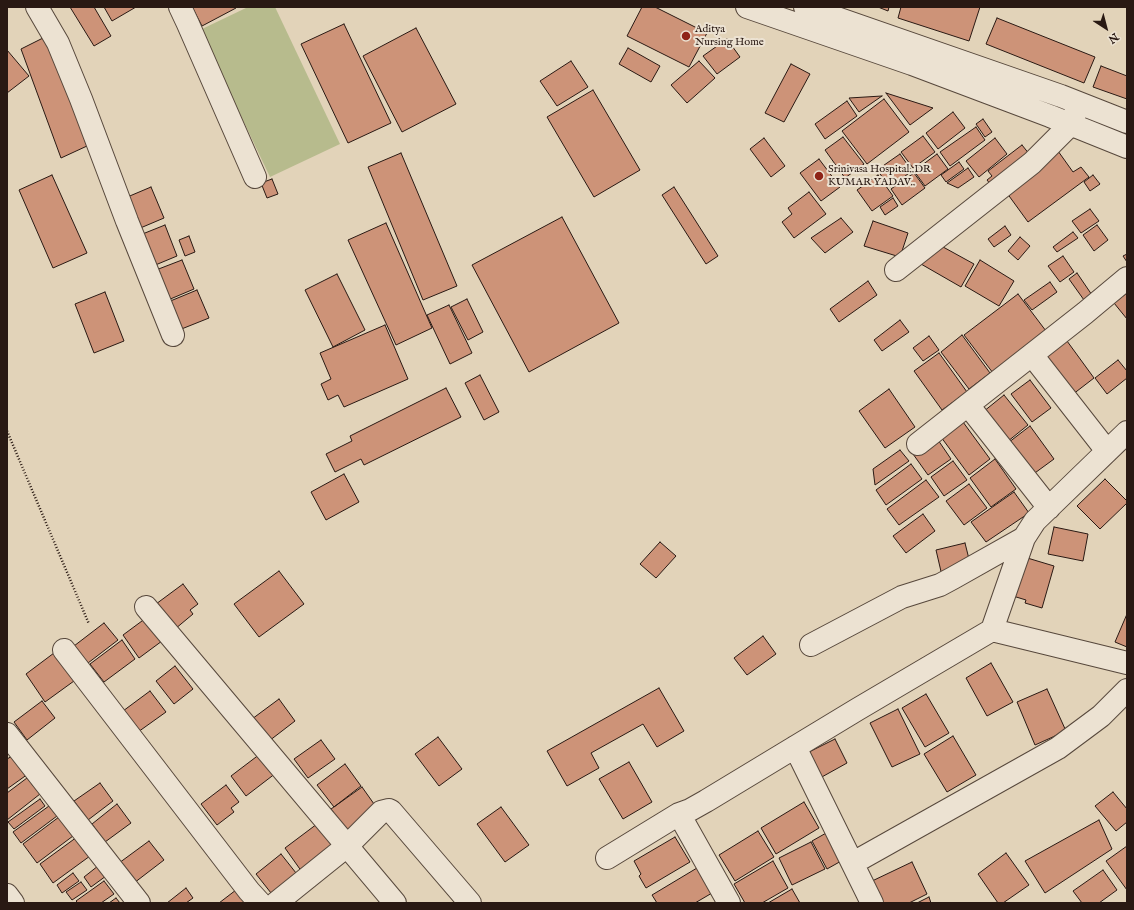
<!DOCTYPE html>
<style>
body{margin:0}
#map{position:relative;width:1134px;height:910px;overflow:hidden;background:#e2d3b9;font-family:"IM FELL English",serif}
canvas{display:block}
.frame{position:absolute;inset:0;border:8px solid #291913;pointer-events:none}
.north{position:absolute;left:1086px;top:8px;width:40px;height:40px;-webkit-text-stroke:3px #ece2d2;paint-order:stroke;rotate:144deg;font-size:11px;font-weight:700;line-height:16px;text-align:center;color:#291913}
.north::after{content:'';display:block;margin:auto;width:14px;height:18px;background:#291913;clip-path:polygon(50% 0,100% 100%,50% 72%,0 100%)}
</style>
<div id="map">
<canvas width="1134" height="910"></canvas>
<div class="frame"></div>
<div class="north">N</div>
</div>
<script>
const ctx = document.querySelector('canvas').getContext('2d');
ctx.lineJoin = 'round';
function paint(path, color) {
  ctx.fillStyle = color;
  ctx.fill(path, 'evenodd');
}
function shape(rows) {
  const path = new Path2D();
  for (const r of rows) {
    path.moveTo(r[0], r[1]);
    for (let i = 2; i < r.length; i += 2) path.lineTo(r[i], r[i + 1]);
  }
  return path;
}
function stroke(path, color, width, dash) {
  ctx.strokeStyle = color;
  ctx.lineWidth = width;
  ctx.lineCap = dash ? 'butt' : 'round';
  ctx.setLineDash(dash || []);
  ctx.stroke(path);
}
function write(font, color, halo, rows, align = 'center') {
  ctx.font = font + ' "IM FELL English",serif';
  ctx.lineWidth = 4;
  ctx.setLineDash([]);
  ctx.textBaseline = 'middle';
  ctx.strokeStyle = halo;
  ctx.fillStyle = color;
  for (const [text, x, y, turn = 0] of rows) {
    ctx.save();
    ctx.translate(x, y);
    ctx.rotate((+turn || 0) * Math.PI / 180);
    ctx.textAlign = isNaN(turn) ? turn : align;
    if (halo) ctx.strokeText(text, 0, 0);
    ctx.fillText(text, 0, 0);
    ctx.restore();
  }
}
paint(shape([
 [248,7,275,7,340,144,270,177,200,30]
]), '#b7bb8d');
const building = shape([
 [70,7,94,7,111,36,94,46,70,7],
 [104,7,136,7,112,21,104,7],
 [192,7,235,7,236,8,202,26,192,7],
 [642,7,655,7,707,33,689,67,627,36,642,7],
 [878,7,889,7,888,11,878,7],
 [901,7,980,7,969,41,898,18,901,7],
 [997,18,1095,57,1084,83,986,44,997,18],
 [344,24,391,123,348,143,301,44,344,24],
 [416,28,456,104,402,132,363,56,416,28],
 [47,36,87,146,61,158,21,49,47,36],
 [727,39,740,57,717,74,703,56,727,39],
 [628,48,660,66,651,82,619,64,628,48],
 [7,50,29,76,7,93,7,50],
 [571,61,588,87,557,106,540,81,571,61],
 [699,61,715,78,687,103,671,85,699,61],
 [791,64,810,74,784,122,765,113,791,64],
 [1101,66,1127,76,1127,99,1093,87,1101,66],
 [593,90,640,170,594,197,547,117,593,90],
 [886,93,933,108,910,125,886,93],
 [882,96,859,112,849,98,882,96],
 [884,99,909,132,867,164,842,131,884,99],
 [847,101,857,116,825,139,815,124,847,101],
 [953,112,965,128,938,149,926,133,953,112],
 [983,119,992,132,985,137,976,124,983,119],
 [976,127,985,140,950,166,940,152,976,127],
 [923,136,935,152,913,168,901,152,923,136],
 [843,137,864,164,845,178,825,150,843,137],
 [764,138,785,166,771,177,750,149,764,138],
 [995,138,1007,154,979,177,966,161,995,138],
 [1022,145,1034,160,995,190,987,180,992,176,988,171,1022,145],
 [1058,151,1073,172,1081,167,1089,177,1028,222,1004,189,1058,151],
 [401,153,457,286,423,300,368,167,401,153],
 [900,154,912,171,890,187,877,170,900,154],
 [937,154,948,169,925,186,914,171,937,154],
 [819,159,840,187,821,201,800,173,819,159],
 [959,162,964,169,946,182,941,175,959,162],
 [968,168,974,177,958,188,947,183,968,168],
 [914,173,925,188,902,205,891,189,914,173],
 [52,175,87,253,53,268,19,190,52,175],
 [878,175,893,196,872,211,857,190,878,175],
 [1093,175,1100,184,1090,191,1084,182,1093,175],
 [272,179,278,194,267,198,261,183,272,179],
 [151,187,164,218,138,229,125,198,151,187],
 [674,187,718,256,706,264,662,195,674,187],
 [809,192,826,214,794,238,782,222,792,214,788,208,809,192],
 [893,198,898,206,885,215,880,207,893,198],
 [1090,209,1099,221,1081,233,1072,221,1090,209],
 [562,217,619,323,529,372,472,265,562,217],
 [841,218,853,232,825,253,811,238,841,218],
 [873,221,908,233,900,257,864,246,873,221],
 [386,223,432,328,396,345,348,240,386,223],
 [165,225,177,256,153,266,140,235,165,225],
 [1097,225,1108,240,1094,251,1083,235,1097,225],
 [1005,226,1011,235,994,247,988,239,1005,226],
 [1073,232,1078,238,1057,252,1053,247,1073,232],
 [189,236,195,252,185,256,179,240,189,236],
 [1020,237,1030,246,1018,260,1008,251,1020,237],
 [934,242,974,264,961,287,921,264,934,242],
 [1127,254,1127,262,1123,256,1127,254],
 [1063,256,1074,272,1060,282,1048,266,1063,256],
 [182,260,194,289,168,300,156,270,182,260],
 [980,260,1014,281,999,306,965,286,980,260],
 [1077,273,1092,295,1084,300,1069,279,1077,273],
 [337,274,365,330,333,347,305,290,337,274],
 [868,281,877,295,839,322,830,309,868,281],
 [1050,282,1057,292,1032,310,1024,300,1050,282],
 [197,290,209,318,179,330,168,302,197,290],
 [105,292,124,341,94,353,75,304,105,292],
 [1127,293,1127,319,1114,303,1127,293],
 [1018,294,1046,331,993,373,964,335,1018,294],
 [467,299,483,332,468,340,451,307,467,299],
 [449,305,472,353,450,364,427,315,449,305],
 [900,320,909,332,882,351,874,340,900,320],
 [385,325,408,379,344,407,338,395,328,400,321,384,331,379,320,353,385,325],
 [962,335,990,373,969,389,941,352,962,335],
 [929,336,939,350,923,361,913,348,929,336],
 [1067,341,1094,378,1068,398,1040,360,1067,341],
 [939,353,967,392,942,410,914,371,939,353],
 [1118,360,1127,371,1127,378,1107,394,1095,378,1118,360],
 [480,375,499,412,484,420,465,383,480,375],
 [1030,380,1051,408,1032,422,1011,394,1030,380],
 [446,388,461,417,364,465,361,459,335,472,326,454,352,441,350,436,446,388],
 [889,389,915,427,885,448,859,411,889,389],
 [1004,395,1028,425,1002,446,978,416,1004,395],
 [963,422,990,459,969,475,941,437,963,422],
 [1030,426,1054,459,1028,478,1004,446,1030,426],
 [936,437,951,459,928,475,913,454,936,437],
 [900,450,909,461,875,485,873,469,900,450],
 [995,459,1016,489,991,507,970,478,995,459],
 [953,461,967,480,944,496,931,477,953,461],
 [911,464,922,479,886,505,876,490,911,464],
 [344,474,359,502,326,520,311,492,344,474],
 [1105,479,1127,501,1127,503,1100,529,1077,506,1105,479],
 [926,480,939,497,899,525,887,509,926,480],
 [969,484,987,508,964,525,946,501,969,484],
 [1014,492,1029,513,986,542,971,522,1014,492],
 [923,514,935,531,906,553,893,536,923,514],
 [1054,527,1088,534,1083,561,1048,554,1054,527],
 [660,542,676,556,656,578,640,564,660,542],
 [965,543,970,563,943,580,936,550,965,543],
 [1024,557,1054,566,1042,608,1025,603,1026,600,1013,596,1024,557],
 [279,571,304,604,259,637,234,604,279,571],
 [183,584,198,604,190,610,193,614,175,629,156,604,183,584],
 [1127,614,1127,647,1115,642,1127,614],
 [146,618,162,641,139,658,123,635,146,618],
 [104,623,118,640,88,663,74,646,104,623],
 [763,636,776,654,747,675,734,658,763,636],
 [122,640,135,659,104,682,90,664,122,640],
 [54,653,74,681,45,702,26,674,54,653],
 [991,663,1013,702,987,716,966,678,991,663],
 [175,666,193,689,174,704,156,681,175,666],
 [659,688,684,731,657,747,643,724,591,753,599,768,567,786,547,751,659,688],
 [1047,689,1066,731,1035,745,1017,702,1047,689],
 [150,691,166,712,138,732,123,711,150,691],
 [926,694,949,733,925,747,902,708,926,694],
 [279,699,295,721,269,741,252,719,279,699],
 [42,701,55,718,27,740,14,722,42,701],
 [898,709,920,754,892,767,870,723,898,709],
 [953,736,976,775,947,792,924,754,953,736],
 [438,737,462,769,439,786,415,754,438,737],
 [835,739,847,763,820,778,807,753,835,739],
 [321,740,335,759,308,778,294,759,321,740],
 [260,754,276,773,246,796,231,776,260,754],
 [14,755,28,774,7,789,7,759,14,755],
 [629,762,652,802,623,819,599,779,629,762],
 [345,764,361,786,334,807,317,785,345,764],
 [27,778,40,794,7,820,7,793,27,778],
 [100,783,113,801,88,820,74,801,100,783],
 [226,785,239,802,231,808,234,812,217,825,201,804,226,785],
 [362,787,379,811,348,833,331,809,362,787],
 [1113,792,1127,809,1127,822,1116,831,1095,806,1113,792],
 [40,799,45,806,14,829,8,822,40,799],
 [804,802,819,828,776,854,761,828,804,802],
 [117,804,131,823,105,842,92,824,117,804],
 [49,806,57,816,21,843,13,832,49,806],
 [501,807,529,845,505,862,477,824,501,807],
 [59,817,73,836,37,863,23,844,59,817],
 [1099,820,1112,849,1045,893,1025,861,1099,820],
 [317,824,335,848,302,872,285,848,317,824],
 [758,831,774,857,735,881,719,855,758,831],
 [828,832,843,860,827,869,812,841,828,832],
 [77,837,90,856,53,883,40,864,77,837],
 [675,837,690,862,646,888,639,876,641,874,634,861,675,837],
 [149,841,164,860,134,883,119,863,149,841],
 [811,842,825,869,792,885,779,858,811,842],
 [1127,846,1127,890,1106,861,1127,846],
 [1006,853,1029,885,1003,903,998,903,978,874,1006,853],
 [281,854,300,878,275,898,256,874,281,854],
 [773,861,788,888,762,903,745,903,734,884,773,861],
 [912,862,927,894,909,903,880,903,870,882,912,862],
 [98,866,106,876,91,887,84,877,98,866],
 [697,868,712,893,695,903,657,903,652,895,697,868],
 [1103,870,1117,890,1099,903,1082,903,1073,891,1103,870],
 [73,873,79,881,62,893,57,885,73,873],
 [104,881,114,894,101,903,78,903,76,901,104,881],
 [81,882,87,890,72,900,66,892,81,882],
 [186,888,193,898,186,903,167,903,186,888],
 [792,889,800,903,768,903,792,889],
 [236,890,246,903,219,903,236,890],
 [929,897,931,903,917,903,929,897],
 [116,898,120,903,109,903,116,898]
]);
paint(building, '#cd9378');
stroke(building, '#291913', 1);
const minor = shape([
 [37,7,58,43,81,99,127,221,173,335],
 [180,7,188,24,255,177],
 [747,7,912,64,1050,116,1127,147],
 [805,7,1061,96,1127,122],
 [896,270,1032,163,1071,124,1076,111],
 [1032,355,1107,451],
 [968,405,1049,508],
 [918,444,1085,313,1127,278],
 [146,607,395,903],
 [992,630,1127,663],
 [811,645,902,597,940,585,953,578,1024,538],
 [64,650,249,891,260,903],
 [7,734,139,903],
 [795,747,872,903],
 [607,858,679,814],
 [853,863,1058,748,1101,716,1127,690],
 [7,895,13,903],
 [276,903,347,846,381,812,389,810,391,811,470,903],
 [729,903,679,814,690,810,706,801,858,709,992,630,1024,538,1035,521,1127,432]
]);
stroke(minor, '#57483c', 24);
stroke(shape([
 [7,431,89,624]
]), '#291913', 2.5, [1, 2]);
stroke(minor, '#ece2d2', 22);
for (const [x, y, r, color] of [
 [686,36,5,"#8f2418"],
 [819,176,5,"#8f2418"]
]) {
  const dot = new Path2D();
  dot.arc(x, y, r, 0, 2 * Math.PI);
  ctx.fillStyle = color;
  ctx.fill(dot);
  stroke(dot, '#ece2d2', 1.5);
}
write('11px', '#291913', '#ece2d2', [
 ["Aditya",695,30],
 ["Nursing Home",695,43],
 ["Srinivasa Hospital..DR",828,170],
 ["KUMAR YADAV..",828,183]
], 'left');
</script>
